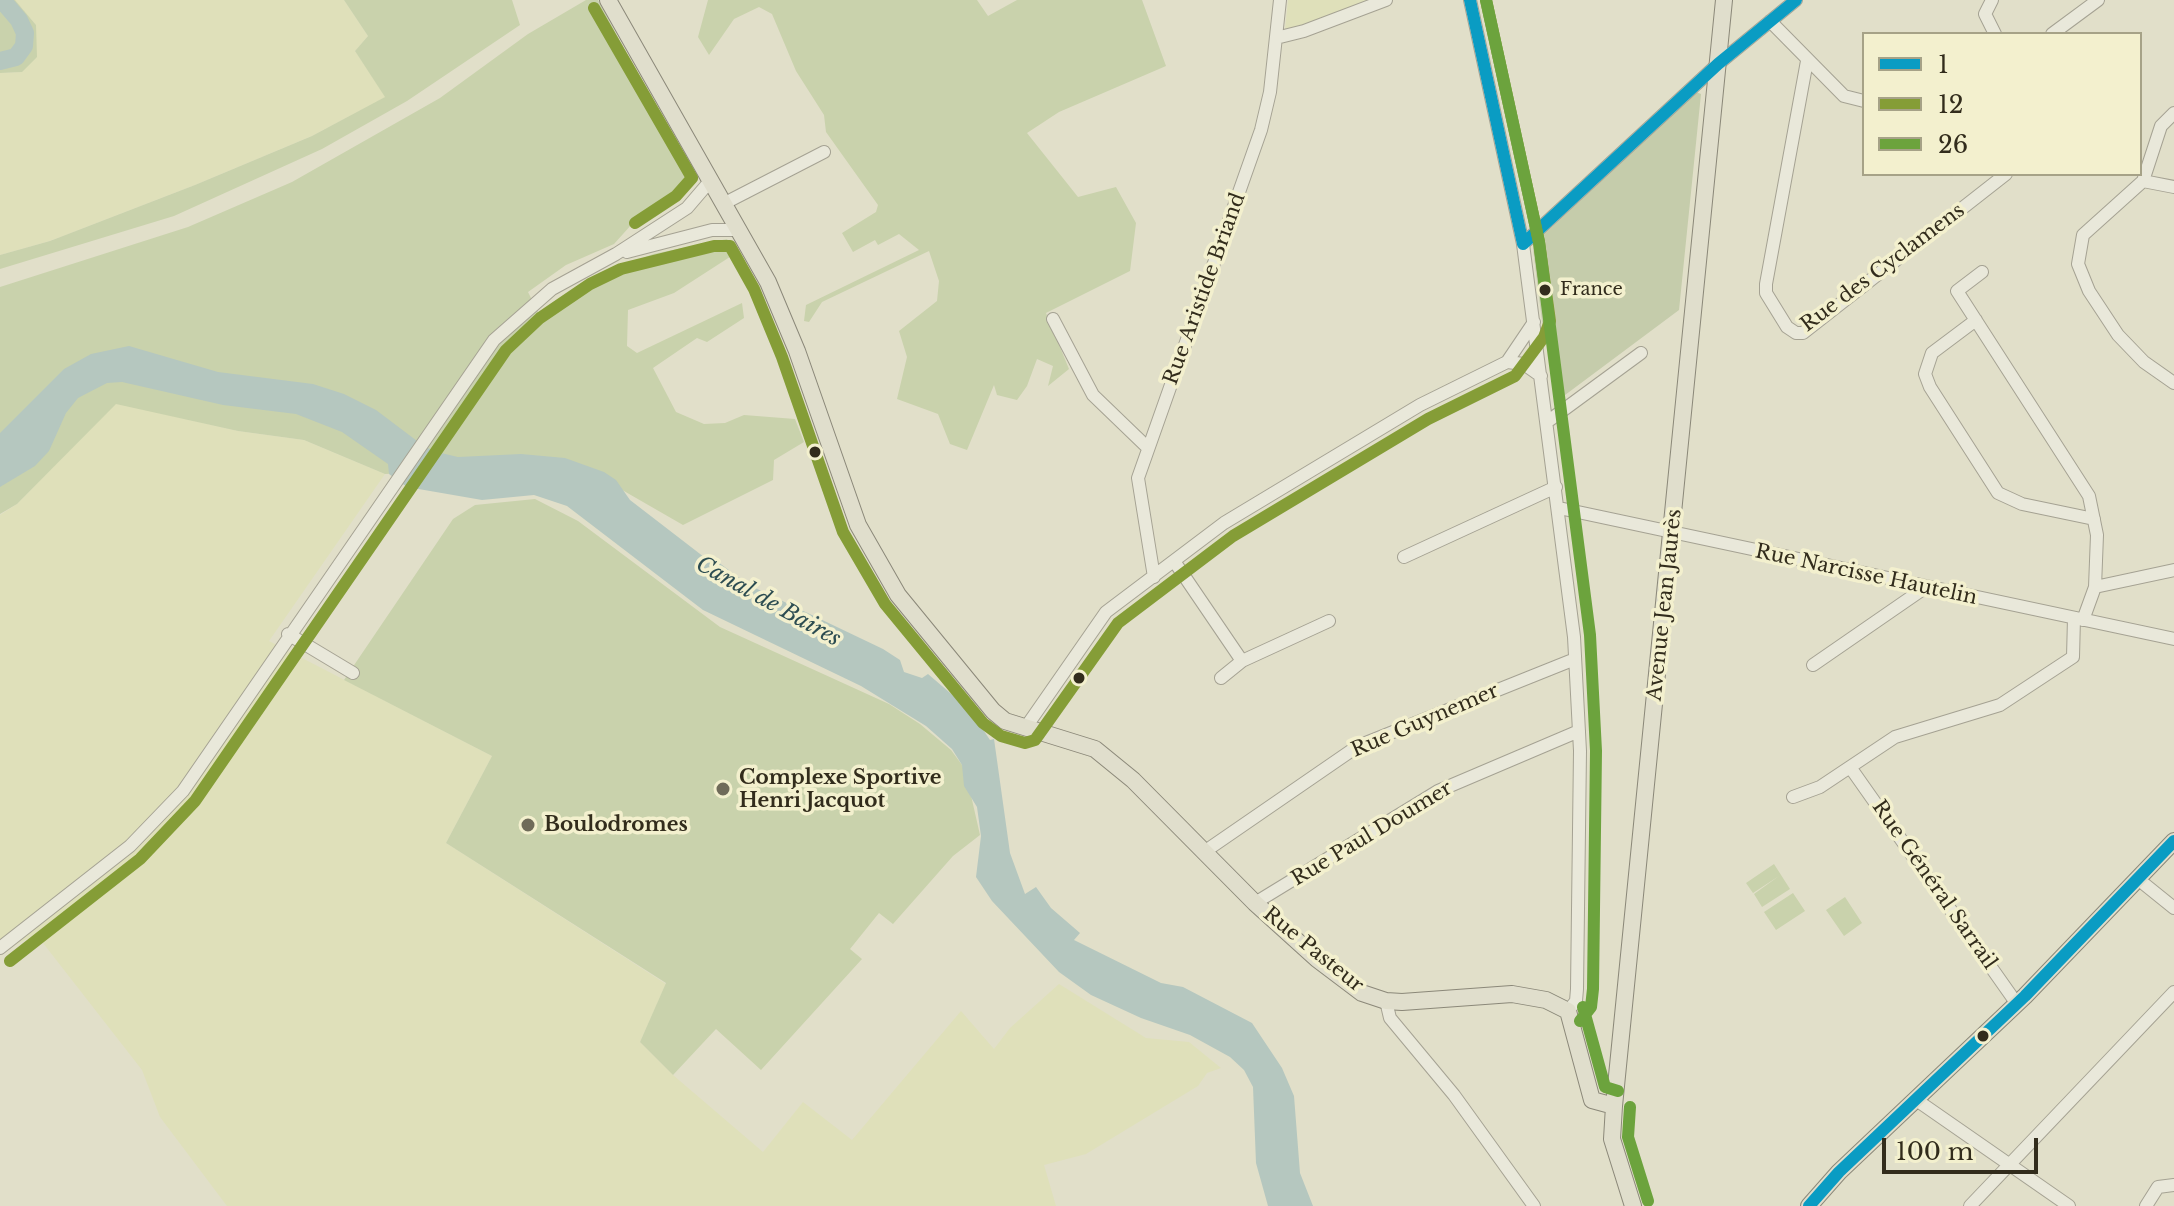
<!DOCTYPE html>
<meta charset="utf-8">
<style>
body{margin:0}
#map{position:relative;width:2174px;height:1206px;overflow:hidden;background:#e1dfc9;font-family:"Libre Baskerville",serif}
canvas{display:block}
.legend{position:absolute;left:1862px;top:32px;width:280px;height:144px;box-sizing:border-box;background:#f3f0ce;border:2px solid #a6a287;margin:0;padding:10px 14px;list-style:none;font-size:24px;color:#322c1c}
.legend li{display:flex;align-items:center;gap:16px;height:40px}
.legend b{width:40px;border:2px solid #a6a287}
.scale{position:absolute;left:1882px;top:1138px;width:156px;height:36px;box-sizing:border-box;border:4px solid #322c1c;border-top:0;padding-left:10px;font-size:24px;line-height:28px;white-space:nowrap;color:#322c1c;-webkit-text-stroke:6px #f3f0ce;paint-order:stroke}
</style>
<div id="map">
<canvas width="2174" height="1206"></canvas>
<ul class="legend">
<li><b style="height:10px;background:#0a9cc3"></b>1</li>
<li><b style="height:10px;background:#859d37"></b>12</li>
<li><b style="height:10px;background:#6ca33d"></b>26</li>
</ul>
<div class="scale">100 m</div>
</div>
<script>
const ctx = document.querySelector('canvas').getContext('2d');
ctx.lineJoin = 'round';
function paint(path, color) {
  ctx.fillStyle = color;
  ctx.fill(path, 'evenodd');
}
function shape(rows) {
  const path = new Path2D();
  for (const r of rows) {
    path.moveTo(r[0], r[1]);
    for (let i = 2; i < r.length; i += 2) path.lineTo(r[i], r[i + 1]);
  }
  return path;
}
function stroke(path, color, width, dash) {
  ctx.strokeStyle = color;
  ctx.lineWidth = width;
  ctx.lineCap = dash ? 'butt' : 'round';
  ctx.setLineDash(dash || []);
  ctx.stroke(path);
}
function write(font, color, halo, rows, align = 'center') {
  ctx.font = font + ' "Libre Baskerville",serif';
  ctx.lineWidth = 7;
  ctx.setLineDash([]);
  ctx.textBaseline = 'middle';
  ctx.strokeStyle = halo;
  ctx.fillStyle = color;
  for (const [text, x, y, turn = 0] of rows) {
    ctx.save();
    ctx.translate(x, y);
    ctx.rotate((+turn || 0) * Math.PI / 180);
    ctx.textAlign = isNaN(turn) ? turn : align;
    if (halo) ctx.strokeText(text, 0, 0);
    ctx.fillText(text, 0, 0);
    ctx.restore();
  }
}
paint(shape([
 [15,0,344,0,368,36,355,51,386,97,312,136,195,185,50,241,0,255,0,73,22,72,36,25],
 [1288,0,1371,0,1314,23,1285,29],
 [116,403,238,431,304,440,385,474,269,641,492,756,446,843,666,984,640,1042,673,1075,763,1152,803,1102,852,1140,961,1011,994,1049,1010,1028,1059,984,1146,1038,1189,1042,1221,1068,1207,1073,1198,1086,1086,1154,1044,1165,1056,1206,227,1206,160,1117,142,1070,36,934,0,953,0,515,17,504]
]), '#dfe0ba');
paint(shape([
 [0,0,15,0,36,25,37,57,22,72,0,73],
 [344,0,512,0,520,25,407,101,322,149,174,216,0,269,0,255,50,241,195,185,312,136,385,97,355,51,368,36],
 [586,0,598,0,691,173,688,186,641,214,614,244,566,265,528,292,539,314,590,279,653,254,727,239,736,253,674,293,628,310,627,346,637,353,742,303,744,318,707,342,697,338,653,368,676,412,704,424,725,423,744,415,795,419,804,442,774,460,773,480,683,525,577,464,385,474,304,440,238,431,116,404,17,504,0,514,0,287,188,227,292,182,440,98,528,34],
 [708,0,977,0,988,16,1017,0,1142,0,1166,66,1059,112,1027,133,1078,197,1116,187,1136,223,1130,271,1046,313,1069,369,1048,386,1053,366,1037,359,1027,386,1017,400,997,395,994,385,967,450,950,444,938,414,897,399,907,357,899,331,937,301,939,281,929,251,822,302,809,322,804,321,806,305,919,250,899,234,878,245,875,240,853,252,842,233,876,212,878,205,826,132,824,115,796,71,772,14,759,7,734,19,709,55,698,37],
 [535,499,578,521,720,627,889,704,920,724,951,750,965,769,980,835,953,856,893,924,879,913,850,949,862,959,761,1070,716,1029,673,1075,640,1042,666,983,446,843,492,756,344,680,453,519,475,505],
 [1774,864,1790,889,1762,907,1754,894,1779,876,1753,893,1746,883],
 [1793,893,1805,911,1776,930,1764,912],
 [1845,897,1862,923,1844,936,1826,910]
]), '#c9d2ac');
paint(shape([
 [1696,92,1701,94,1679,310,1561,398,1556,396,1552,365,1559,360,1557,349,1544,337,1533,249,1536,242]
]), '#c5ccab');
paint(shape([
 [129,346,218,372,313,384,344,394,376,410,425,447,441,453,458,457,521,454,565,458,604,472,616,480,630,500,704,557,718,562,749,585,883,649,900,660,904,672,922,678,928,674,970,710,990,740,994,739,1010,853,1025,894,1036,887,1051,908,1080,933,1074,940,1161,983,1183,987,1252,1023,1282,1068,1294,1096,1300,1173,1313,1206,1268,1206,1256,1163,1253,1087,1244,1070,1230,1057,1190,1035,1141,1018,1091,995,1059,972,992,901,976,877,981,836,977,807,964,786,962,765,952,749,926,726,861,686,703,610,567,506,534,495,482,500,407,487,389,474,388,464,342,432,296,414,223,405,122,382,107,383,78,398,66,413,49,451,35,466,0,487,0,433,64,369,91,354]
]), '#b5c7bf');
stroke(shape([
 [0,61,16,57,24,46,25,33,19,20,2,0]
]), '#b5c7bf', 18);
const minor = shape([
 [1470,0,1523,244,1574,637,1580,751,1577,989,1576,1001,1568,1011],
 [1992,0,1985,14,1995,34],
 [1770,21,1844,96,1864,101],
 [2052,34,2098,0],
 [1276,38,1304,31,1386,0],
 [1807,61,1766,284,1766,293,1787,327,1796,333,1803,333,2006,174],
 [2143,181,2083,235,2078,264,2089,291,2118,335,2144,362,2174,383],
 [2143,181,2161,126,2174,113],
 [2143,181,2174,187],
 [725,203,824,152],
 [1523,244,1718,64,1796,0],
 [627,252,712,230,739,230],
 [1982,272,1957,291,2089,496,2097,535,2095,587,2083,620],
 [1053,319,1093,395,1148,448],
 [1976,320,1932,353,1925,374,1930,387,1998,493,2022,504,2094,519],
 [1507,362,1534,322],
 [1547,422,1641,353],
 [1559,508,2174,639],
 [1404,557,1556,487],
 [1174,561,1242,661,1329,621],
 [1154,577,1138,478,1261,130,1270,92,1280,0],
 [2095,587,2174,570],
 [288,634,353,673],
 [1813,665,1926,587],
 [1221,678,1242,661],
 [1026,727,1106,612,1224,523,1420,405,1507,362,1524,364,1541,376],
 [1850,767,2017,1004],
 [1793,797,1820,787,1895,737,2000,705,2073,657,2074,618],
 [1204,852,1358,746,1575,659],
 [2138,879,2174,908],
 [1255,903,1438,791,1579,731],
 [0,948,130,846,183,791,494,340,552,289,616,254,687,208,711,180],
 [1386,1001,1390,1018,1454,1095,1534,1206],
 [1915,1099,2069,1206],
 [1970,1206,2174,992],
 [2146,1206,2158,1187,2174,1185]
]);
const major = shape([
 [608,0,768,282,797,351,858,525,898,595,993,711,1005,721,1095,749,1133,780,1255,903,1317,959,1362,993,1386,1001,1402,1002,1512,994,1546,1000,1568,1011,1592,1100,1614,1106],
 [1633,1206,1612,1139,1614,1106,1724,0],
 [1809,1206,1839,1172,2025,996,2174,841]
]);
stroke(minor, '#a5a293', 14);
stroke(major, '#8b8879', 18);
stroke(minor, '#e9e8da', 12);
stroke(major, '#e0decc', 16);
stroke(shape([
 [1470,0,1523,244],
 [1523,244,1718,64,1796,0],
 [1809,1206,1839,1172,2025,996,2174,841]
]), '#0a9cc3', 12);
stroke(shape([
 [594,8,692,178,676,196,635,223],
 [10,961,140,859,195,801,506,350,540,318,590,284,621,269,714,246,730,246,754,289,782,357,843,532,885,604,983,723,1001,736,1025,743,1035,740,1118,623,1233,536,1428,419,1515,376,1544,337,1550,321,1539,242,1486,0]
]), '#859d37', 12);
stroke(shape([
 [1486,0,1539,242,1590,635,1596,751,1593,989,1591,1007,1580,1021],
 [1583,1007,1605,1087,1618,1091],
 [1630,1107,1628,1137,1648,1201]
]), '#6ca33d', 12);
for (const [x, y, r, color] of [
 [1545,290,7,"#322c1c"],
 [815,452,7,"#322c1c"],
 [1079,678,7,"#322c1c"],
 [723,789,8,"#6f6b59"],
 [528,825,8,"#6f6b59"],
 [1983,1036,7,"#322c1c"]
]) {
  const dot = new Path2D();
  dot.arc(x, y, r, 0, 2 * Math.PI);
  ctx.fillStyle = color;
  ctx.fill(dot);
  stroke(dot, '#f3f0ce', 3);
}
write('18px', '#322c1c', '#f3f0ce', [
 ["France",1560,290]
], 'left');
write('20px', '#322c1c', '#f3f0ce', [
 ["Rue des Cyclamens",1883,268,-37],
 ["Rue Aristide Briand",1205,289,-70],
 ["Rue Narcisse Hautelin",1866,575,12],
 ["Avenue Jean Jaurès",1665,605,-84],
 ["Rue Guynemer",1425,721,-23],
 ["Rue Paul Doumer",1372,834,-31],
 ["Rue Général Sarrail",1934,885,55],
 ["Rue Pasteur",1313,950,39]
]);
write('bold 20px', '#322c1c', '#f3f0ce', [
 ["Complexe Sportive",739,778],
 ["Henri Jacquot",739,801],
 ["Boulodromes",544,825]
], 'left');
write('italic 22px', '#2c4c51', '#f3f0ce', [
 ["Canal de Baires",768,602,29]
]);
</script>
